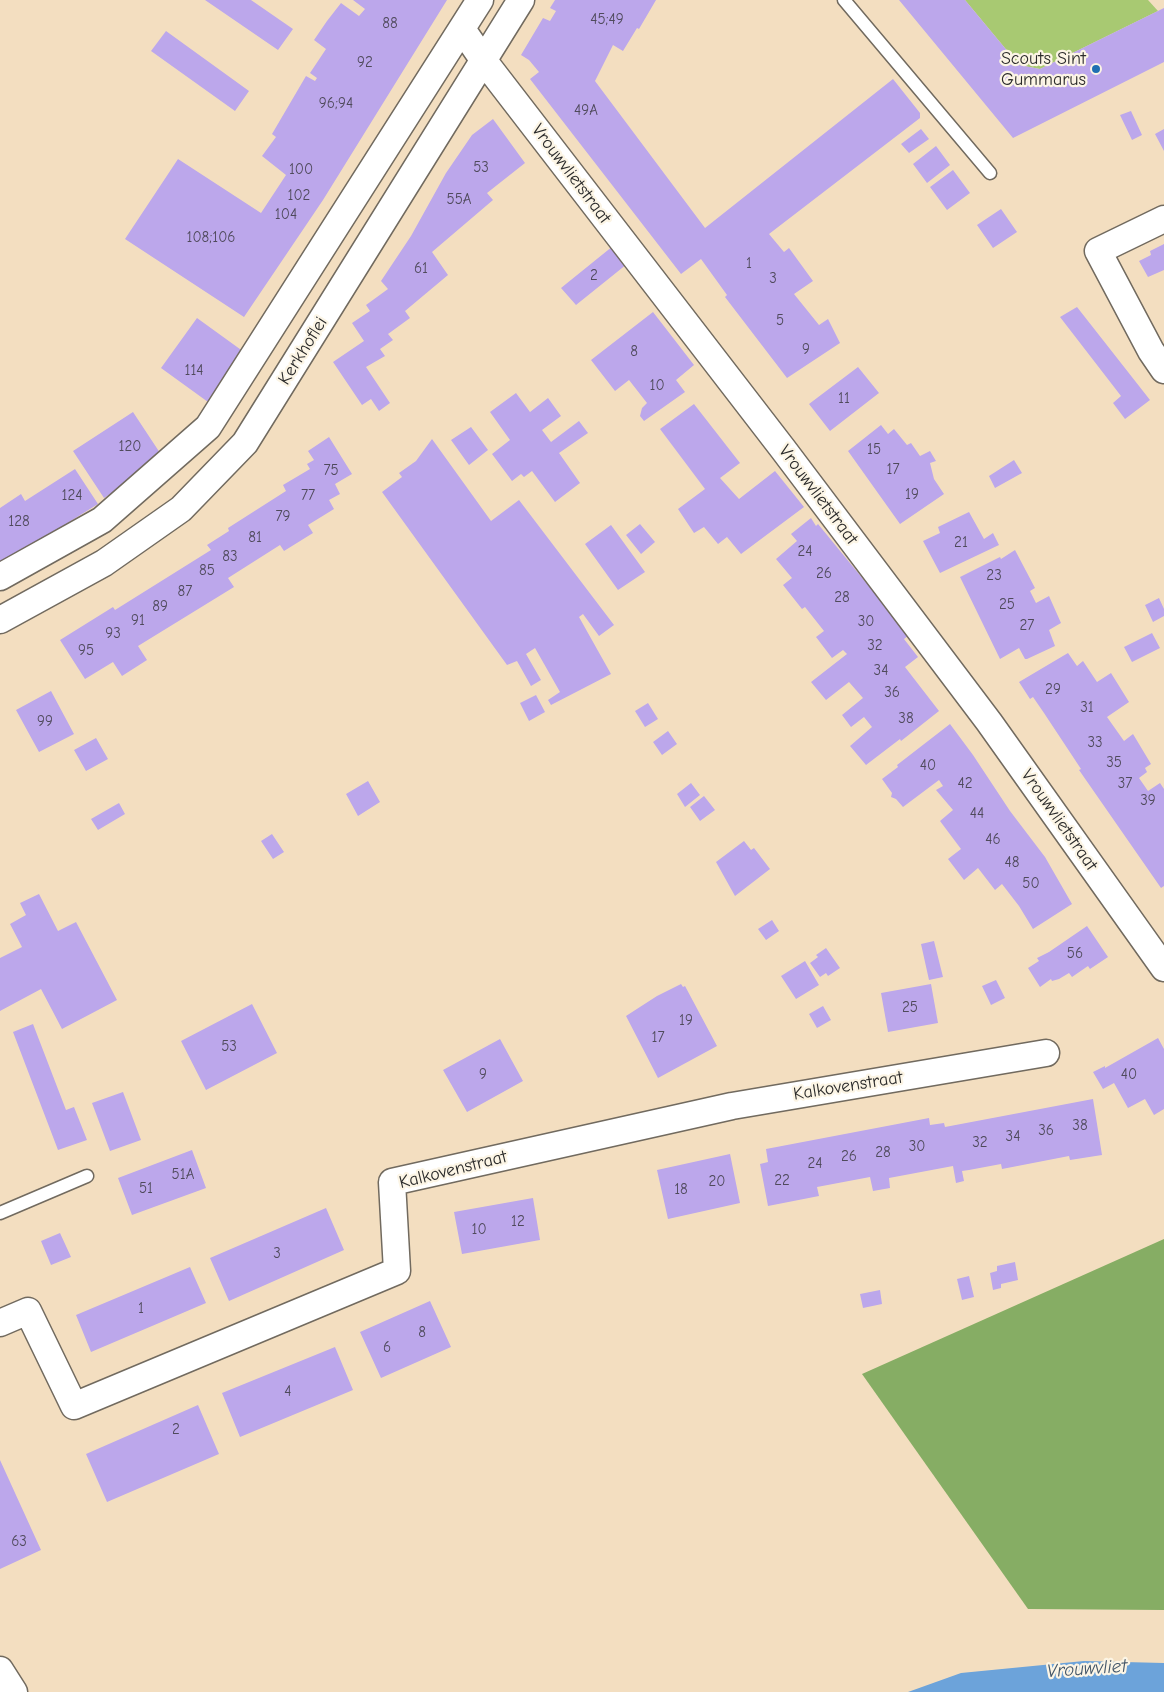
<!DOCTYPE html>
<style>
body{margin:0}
canvas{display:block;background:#f3dec0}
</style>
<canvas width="1164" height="1692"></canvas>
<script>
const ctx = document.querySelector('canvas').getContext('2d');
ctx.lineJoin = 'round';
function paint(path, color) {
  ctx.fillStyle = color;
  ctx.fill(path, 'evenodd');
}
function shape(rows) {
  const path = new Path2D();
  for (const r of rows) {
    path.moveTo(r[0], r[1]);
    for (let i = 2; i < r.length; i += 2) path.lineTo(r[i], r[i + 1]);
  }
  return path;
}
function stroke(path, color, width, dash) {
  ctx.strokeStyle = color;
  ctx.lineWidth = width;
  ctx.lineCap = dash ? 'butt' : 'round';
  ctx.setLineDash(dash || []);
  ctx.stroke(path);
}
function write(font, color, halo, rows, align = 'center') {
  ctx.font = font + ' "Comic Neue",sans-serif';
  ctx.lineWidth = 4.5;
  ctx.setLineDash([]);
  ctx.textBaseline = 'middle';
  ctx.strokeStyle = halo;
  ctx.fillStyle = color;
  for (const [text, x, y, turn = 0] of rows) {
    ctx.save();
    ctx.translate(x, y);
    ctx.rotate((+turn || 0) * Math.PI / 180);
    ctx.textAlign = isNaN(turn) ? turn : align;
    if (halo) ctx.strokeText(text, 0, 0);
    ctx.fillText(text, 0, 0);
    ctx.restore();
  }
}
paint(shape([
 [965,0,1148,0,1158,11,1040,69,1019,65]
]), '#a8c972');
paint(shape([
 [1164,1239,1164,1610,1028,1609,862,1374]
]), '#86ad64');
paint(shape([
 [1084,1661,1164,1663,1164,1692,908,1692,961,1673]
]), '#6ca3da');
paint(shape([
 [205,0,251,0,293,29,278,50],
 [353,0,447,0,323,200,244,317,125,239,178,159,261,213,286,175,262,156,276,137,272,134,306,76,315,81,317,78,310,73,326,49,314,40,327,21,341,3,359,16,365,9],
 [555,0,656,0,639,29,637,28,623,51,613,45,595,81,705,228,893,79,920,113,920,118,769,234,784,252,789,248,813,281,794,294,819,325,828,319,840,343,787,378,725,297,727,295,701,259,681,274,530,79,539,72,529,60,521,55,543,18,550,21,556,11,550,8],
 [899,0,965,0,1019,65,1040,69,1164,8,1164,62,1013,138],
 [166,31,249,91,235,111,151,51],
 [1131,111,1142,135,1132,140,1120,115],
 [493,119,525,163,487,193,493,200,432,252,448,275,405,311,410,318,388,334,393,340,380,349,385,356,366,367,390,403,379,411,371,399,362,405,333,362,364,341,352,323,370,311,366,305,388,289,381,281,411,236,446,173,472,135],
 [921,129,929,139,909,153,901,144],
 [1164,129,1164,151,1155,134],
 [936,146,950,165,927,183,913,164],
 [953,170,970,193,947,210,930,187],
 [1001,209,1017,232,993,248,977,225],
 [1164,244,1164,270,1148,277,1139,261,1151,255,1150,251],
 [613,246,627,264,576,305,561,288],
 [1077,307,1150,400,1125,419,1113,403,1121,396,1060,317],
 [653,312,694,365,676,380,685,392,644,421,640,416,642,408,647,403,629,380,615,391,591,360],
 [197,318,244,352,208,402,161,368],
 [858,367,879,393,830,431,809,404],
 [516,393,530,412,548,398,561,416,542,430,551,442,579,421,588,433,559,453,580,483,555,502,532,471,524,477,521,474,512,481,492,454,510,440,490,412],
 [694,404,740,463,720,478,739,499,775,471,804,507,741,554,727,537,718,544,704,527,694,533,678,509,705,489,660,429],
 [133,412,164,459,104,498,73,451],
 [881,425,888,434,894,429,907,445,911,443,920,456,930,451,936,461,930,463,934,479,944,494,900,524,848,451],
 [471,427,488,450,469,465,451,440],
 [329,437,352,474,335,484,340,494,329,500,334,509,308,525,313,533,284,551,280,545,228,578,234,587,138,646,147,660,122,676,113,662,85,679,60,640,113,607,115,610,211,550,207,545,229,531,228,528,286,491,283,485,310,469,307,464,314,460,308,451],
 [432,439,491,521,519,500,614,625,599,636,583,614,579,617,611,674,551,705,548,700,560,692,535,648,526,654,541,680,531,686,517,661,507,665,382,492,402,477,399,473,416,461],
 [1014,460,1022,473,995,488,989,476],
 [75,469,98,504,0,565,0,508,21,494,25,501],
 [969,512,984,539,993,533,999,545,940,573,923,541,940,533,938,527],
 [811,518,816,526,818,524,909,635,904,639,918,657,905,667,939,711,901,741,900,739,866,765,850,746,872,727,864,717,851,727,842,715,863,698,849,682,826,700,811,682,847,654,843,650,832,658,816,637,824,631,805,607,802,609,783,585,792,578,776,559,797,541,791,534],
 [640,524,655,542,641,554,626,535],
 [611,525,645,572,618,590,585,544],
 [1015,550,1035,588,1030,591,1036,603,1049,596,1061,623,1049,630,1055,646,1027,659,1025,659,1019,648,1000,659,960,577,1000,557,1001,559],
 [1159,598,1164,609,1164,616,1153,622,1145,605],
 [1152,633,1160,648,1132,662,1124,647],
 [1068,653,1077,666,1083,661,1097,682,1111,673,1129,702,1107,717,1124,741,1133,734,1151,764,1145,768,1147,772,1139,778,1148,791,1160,783,1164,789,1164,886,1161,888,1079,770,1081,769,1044,713,1033,697,1030,699,1019,682],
 [51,691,74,734,39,752,16,710],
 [536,695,545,712,529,721,520,703],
 [648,703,658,719,645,727,635,711],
 [950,724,973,755,1010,811,1045,857,1072,904,1033,929,1019,906,1002,884,995,890,978,868,964,880,948,859,961,849,940,821,953,810,936,790,943,786,939,780,903,807,896,799,891,797,892,793,882,779,898,767,897,765],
 [668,731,677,744,662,755,653,742],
 [96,738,108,759,86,771,74,750],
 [368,781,380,802,358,816,346,794],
 [691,783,700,795,685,807,677,794],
 [704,796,715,810,700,821,690,807],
 [119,803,125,814,98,830,91,819],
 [272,834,284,852,273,859,261,841],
 [744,841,751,850,754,848,770,869,735,896,716,862],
 [39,894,58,931,76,922,117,1000,62,1029,41,989,0,1011,0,958,22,947,10,924,26,915,20,903],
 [772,920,779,931,766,940,758,929],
 [1087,926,1108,957,1090,969,1088,966,1072,977,1069,973,1059,979,1052,981,1051,979,1040,987,1028,968,1039,961,1037,958,1049,952],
 [934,941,943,977,929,980,921,944],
 [826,948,840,968,828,976,826,973,820,977,810,963,818,957,816,955],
 [805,961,819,985,796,999,781,976],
 [996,980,1005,998,991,1005,982,986],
 [681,984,683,987,685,986,717,1046,658,1078,626,1016,657,996],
 [931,984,938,1023,888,1032,881,993],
 [252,1004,277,1053,206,1090,181,1041],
 [823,1006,831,1020,817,1028,809,1014],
 [33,1024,66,1110,74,1107,87,1140,58,1150,13,1032],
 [1158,1038,1164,1049,1164,1109,1154,1115,1145,1099,1128,1108,1114,1083,1103,1089,1093,1072,1105,1066,1105,1068],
 [500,1039,523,1081,467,1112,443,1070],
 [123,1092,141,1140,110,1151,92,1103],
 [1093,1099,1102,1155,1070,1160,1069,1156,1002,1169,1001,1164,969,1170,962,1171,964,1181,956,1183,953,1166,889,1178,890,1188,873,1191,870,1177,817,1187,819,1196,768,1206,760,1164,768,1162,766,1149,929,1118,930,1125,944,1123,945,1127],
 [192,1150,206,1188,132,1215,118,1178],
 [730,1154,740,1203,668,1219,657,1170],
 [533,1198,540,1240,462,1254,454,1212],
 [326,1208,344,1250,229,1301,210,1258],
 [60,1233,71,1257,51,1265,41,1241],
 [1015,1262,1018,1280,1001,1284,1001,1288,993,1290,990,1273,997,1271,997,1266],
 [190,1267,206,1303,91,1352,76,1315],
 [969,1276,974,1297,962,1300,957,1279],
 [880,1290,882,1304,863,1308,860,1294],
 [430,1301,451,1347,381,1378,360,1332],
 [335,1347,353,1390,240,1437,222,1393],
 [198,1405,219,1454,107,1502,86,1454],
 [0,1460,41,1550,0,1569]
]), '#bca7eb');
const lane = shape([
 [844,0,990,173],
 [0,1213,87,1176]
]);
const street = shape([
 [462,29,484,61,783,449,989,722,1164,968],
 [1164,219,1098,251,1151,351,1164,370],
 [0,577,102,520,208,427,480,0],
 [0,620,104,563,181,509,245,443,521,0],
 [0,1323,28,1311,74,1406,397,1271,392,1182,732,1106,1046,1053],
 [0,1670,14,1692]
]);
stroke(lane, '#716a5f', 15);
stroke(street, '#716a5f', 29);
stroke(lane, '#fff', 12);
stroke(street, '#fff', 26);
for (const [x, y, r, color] of [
 [1096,69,5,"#1f6fb2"]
]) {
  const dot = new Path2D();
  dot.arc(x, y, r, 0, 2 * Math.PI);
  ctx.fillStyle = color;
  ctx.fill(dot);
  stroke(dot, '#fcf5e5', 2);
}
write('15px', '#4f4a5b', null, [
 ["45;49",607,20],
 ["88",390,24],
 ["92",365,63],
 ["96;94",336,104],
 ["49A",586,111],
 ["53",481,168],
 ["100",301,170],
 ["102",299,196],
 ["55A",459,200],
 ["104",286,215],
 ["108;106",211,238],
 ["1",749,264],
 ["61",421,269],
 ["2",594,276],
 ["3",773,279],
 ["5",780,321],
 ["9",806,350],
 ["8",634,352],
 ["114",194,371],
 ["10",657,386],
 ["11",844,399],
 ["120",130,447],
 ["15",874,450],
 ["17",893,470],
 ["75",331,471],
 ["19",912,495],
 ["124",72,496],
 ["77",308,496],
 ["79",283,517],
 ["128",19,522],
 ["81",255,538],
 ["21",961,543],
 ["24",805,552],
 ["83",230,557],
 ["85",207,571],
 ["26",824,574],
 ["23",994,576],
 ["87",185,592],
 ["28",842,598],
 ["25",1007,605],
 ["89",160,607],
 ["91",138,621],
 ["30",866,622],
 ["27",1027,626],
 ["93",113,634],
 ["32",875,646],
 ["95",86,651],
 ["34",881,671],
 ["29",1053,690],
 ["36",892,693],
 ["31",1087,708],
 ["38",906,719],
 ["99",45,722],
 ["33",1095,743],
 ["35",1114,763],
 ["40",928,766],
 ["42",965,784],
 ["37",1125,784],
 ["39",1148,801],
 ["44",977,814],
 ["46",993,840],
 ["48",1012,863],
 ["50",1031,884],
 ["56",1075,954],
 ["25",910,1008],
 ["19",686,1021],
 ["17",658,1038],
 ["53",229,1047],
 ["9",483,1075],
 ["40",1129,1075],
 ["38",1080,1126],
 ["36",1046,1131],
 ["34",1013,1137],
 ["32",980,1143],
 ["30",917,1147],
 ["28",883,1153],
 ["26",849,1157],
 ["24",815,1164],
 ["51A",183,1175],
 ["22",782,1181],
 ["20",717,1182],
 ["51",146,1189],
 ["18",681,1190],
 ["12",518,1222],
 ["10",479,1230],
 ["3",277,1254],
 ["1",141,1309],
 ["8",422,1333],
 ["6",387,1348],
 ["4",288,1392],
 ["2",176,1430],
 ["63",19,1542]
]);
write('18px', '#2b2b2b', '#fcf5e5', [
 ["Scouts Sint",1086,59],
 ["Gummarus",1086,80]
], 'right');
write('18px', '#2b2b2b', '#fcf5e5', [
 ["Vrouwvlietstraat",571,174,53],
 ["Kerkhoflei",303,351,-58],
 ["Vrouwvlietstraat",818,495,53],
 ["Vrouwvlietstraat",1059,820,55],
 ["Kalkovenstraat",848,1086,-9],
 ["Kalkovenstraat",453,1170,-14]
]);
write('italic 19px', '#425568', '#fcf5e5', [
 ["Vrouwvliet",1087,1669,-4]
]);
</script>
